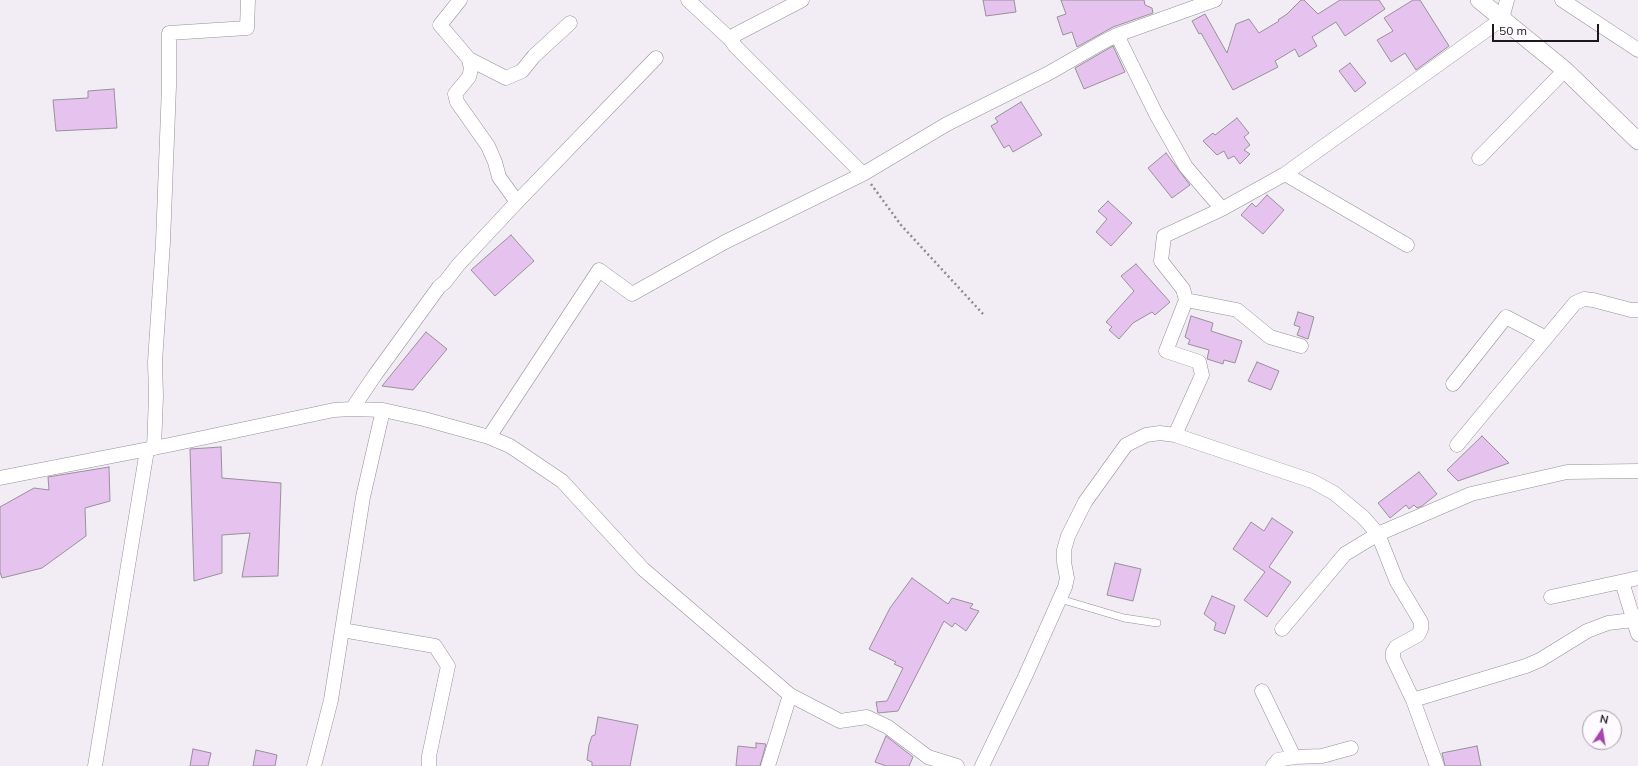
<!DOCTYPE html>
<style>
body{margin:0}
#map{position:relative;width:1638px;height:766px;overflow:hidden;background:#f2ecf4;font-family:Mulish,sans-serif}
canvas{display:block}
.north{position:absolute;left:1582px;top:710px;width:40px;height:40px;box-sizing:border-box;background:#fefaff;border:1px solid #a3a0a4;border-radius:50%;rotate:12deg;font-size:11px;font-weight:700;line-height:16px;text-align:center;color:#1b191b}
.north::after{content:'';display:block;margin:auto;width:14px;height:18px;background:#a545ad;clip-path:polygon(50% 0,100% 100%,50% 72%,0 100%)}
.scale{position:absolute;left:1492px;top:24px;width:107px;height:18px;box-sizing:border-box;border:2px solid #1b191b;border-top:0;padding-left:5px;font-size:12px;line-height:14px;white-space:nowrap;color:#1b191b;-webkit-text-stroke:3px #fefaff;paint-order:stroke}
</style>
<div id="map">
<canvas width="1638" height="766"></canvas>
<div class="north">N</div>
<div class="scale">50 m</div>
</div>
<script>
const ctx = document.querySelector('canvas').getContext('2d');
ctx.lineJoin = 'round';
function paint(path, color) {
  ctx.fillStyle = color;
  ctx.fill(path, 'evenodd');
}
function shape(rows) {
  const path = new Path2D();
  for (const r of rows) {
    path.moveTo(r[0], r[1]);
    for (let i = 2; i < r.length; i += 2) path.lineTo(r[i], r[i + 1]);
  }
  return path;
}
function stroke(path, color, width, dash) {
  ctx.strokeStyle = color;
  ctx.lineWidth = width;
  ctx.lineCap = dash ? 'butt' : 'round';
  ctx.setLineDash(dash || []);
  ctx.stroke(path);
}
const building = shape([
 [983,0,1014,0,1016,12,986,16,983,0],
 [1061,0,1144,0,1145,5,1152,8,1153,13,1113,27,1077,47,1072,32,1063,35,1057,17,1066,14,1061,0],
 [1301,0,1304,0,1318,14,1340,0,1379,0,1385,9,1345,36,1336,22,1312,37,1317,46,1299,57,1295,49,1275,61,1278,67,1233,90,1201,33,1199,34,1192,21,1205,14,1227,53,1236,24,1249,19,1259,33,1279,21,1278,20,1287,14,1301,0],
 [1413,0,1420,0,1449,46,1416,70,1405,53,1391,62,1377,40,1393,31,1384,18,1413,0],
 [1113,46,1125,72,1084,89,1075,68,1113,46],
 [1350,63,1366,83,1355,92,1339,71,1350,63],
 [114,89,117,128,56,131,53,100,88,98,88,91,114,89],
 [1021,102,1042,135,1013,152,1009,145,1004,148,991,126,998,122,995,118,1021,102],
 [1237,118,1249,133,1244,137,1250,145,1244,150,1250,154,1240,164,1234,156,1228,159,1224,151,1217,155,1203,141,1213,133,1215,135,1237,118],
 [1166,153,1190,185,1172,198,1148,168,1166,153],
 [1267,195,1284,210,1263,234,1241,215,1252,203,1256,207,1267,195],
 [1108,201,1132,223,1111,246,1096,232,1107,219,1098,211,1108,201],
 [511,235,534,261,495,296,471,270,511,235],
 [1136,264,1170,302,1155,315,1152,312,1133,323,1119,339,1109,330,1112,327,1106,322,1134,291,1121,276,1136,264],
 [1298,312,1314,317,1308,339,1297,335,1300,327,1294,325,1298,312],
 [1191,316,1213,323,1211,331,1242,341,1235,363,1224,360,1223,364,1207,359,1209,350,1188,344,1190,340,1185,337,1191,316],
 [426,332,447,349,413,390,382,386,426,332],
 [1257,362,1279,371,1271,390,1248,381,1257,362],
 [1482,436,1509,463,1458,481,1447,470,1482,436],
 [221,447,222,478,281,483,278,576,242,577,250,533,222,535,222,573,194,581,190,449,221,447],
 [109,467,110,501,85,508,86,536,42,568,2,578,0,572,0,507,34,488,49,490,48,477,109,467],
 [1419,472,1437,494,1422,506,1417,508,1414,505,1409,509,1406,505,1390,518,1378,503,1419,472],
 [1272,518,1293,532,1269,567,1291,582,1267,617,1244,600,1265,572,1233,549,1251,522,1264,531,1272,518],
 [1115,563,1141,569,1133,601,1107,595,1115,563],
 [912,578,948,604,952,598,973,604,970,608,979,611,966,631,955,623,952,627,944,621,898,711,878,713,876,702,887,701,903,668,894,664,896,662,869,649,890,608,912,578],
 [1212,596,1235,606,1225,634,1214,630,1216,623,1204,614,1212,596],
 [598,717,638,725,630,766,592,766,592,762,587,760,589,745,592,736,595,735,598,717],
 [886,736,913,757,909,766,886,766,875,762,886,736],
 [756,743,766,744,760,766,736,766,738,746,756,748,756,743],
 [1477,746,1481,766,1445,766,1442,753,1477,746],
 [193,749,211,753,208,766,190,766,193,749],
 [256,750,277,755,275,766,253,766,256,750]
]);
paint(building, '#e6c2ee');
stroke(building, '#979199', 1);
const service = shape([
 [1060,599,1124,618,1157,623]
]);
const minor = shape([
 [460,0,440,25,469,59,471,69,469,77,455,94,457,102,488,146,495,162,499,177,517,202],
 [688,0,729,38,736,47,863,174],
 [1562,0,1638,50],
 [1117,35,1156,114,1186,167,1222,209],
 [729,38,802,0],
 [469,59,506,78,522,71,534,56,570,23],
 [1479,158,1565,70],
 [1285,174,1407,245],
 [1301,346,1270,337,1237,310,1186,300,1183,289,1161,261,1164,236,1222,209,1285,174,1502,19,1507,0],
 [1453,384,1506,317,1546,338],
 [352,409,375,375,439,287,445,282,459,264,517,202,656,58],
 [1175,435,1202,375,1199,362,1166,351,1186,300],
 [489,437,599,270,632,294,725,242,863,174,947,124,1049,73,1103,42,1117,35,1215,0],
 [1457,445,1575,303,1584,299,1593,300,1631,310,1638,310],
 [154,448,156,396,155,362,163,242,169,86,169,33,247,28,248,0],
 [0,478,169,445,334,410,352,409,383,410,424,419,489,437,510,446,562,481,643,569,790,695,840,721,867,717,888,727,928,757,957,766],
 [1622,582,1638,634],
 [1551,597,1638,578],
 [1282,629,1345,554,1378,534,1471,494,1567,472,1638,471],
 [342,630,435,646,448,666,429,756,429,766],
 [1262,691,1294,757,1322,756,1351,748],
 [1413,700,1526,666,1540,660,1587,631,1608,623,1633,620],
 [95,766,147,450],
 [314,766,331,700,363,497,383,410],
 [768,766,790,695],
 [982,766,1024,679,1065,587,1067,578,1064,562,1064,550,1068,536,1085,502,1126,445,1146,435,1160,433,1175,435,1312,481,1334,493,1363,517,1378,534,1397,582,1421,622,1421,629,1418,635,1396,647,1393,652,1393,658,1413,700,1437,766],
 [1273,766,1278,760,1294,757]
]);
const tertiary = shape([
 [1479,0,1565,70,1638,141]
]);
stroke(service, '#969097', 8);
stroke(minor, '#969097', 15);
stroke(tertiary, '#969097', 18);
stroke(shape([
 [871,184,901,225,983,314]
]), '#8d898e', 2.5, [2, 3]);
stroke(service, '#fff', 7);
stroke(minor, '#fff', 14);
stroke(tertiary, '#fff', 17);
</script>
